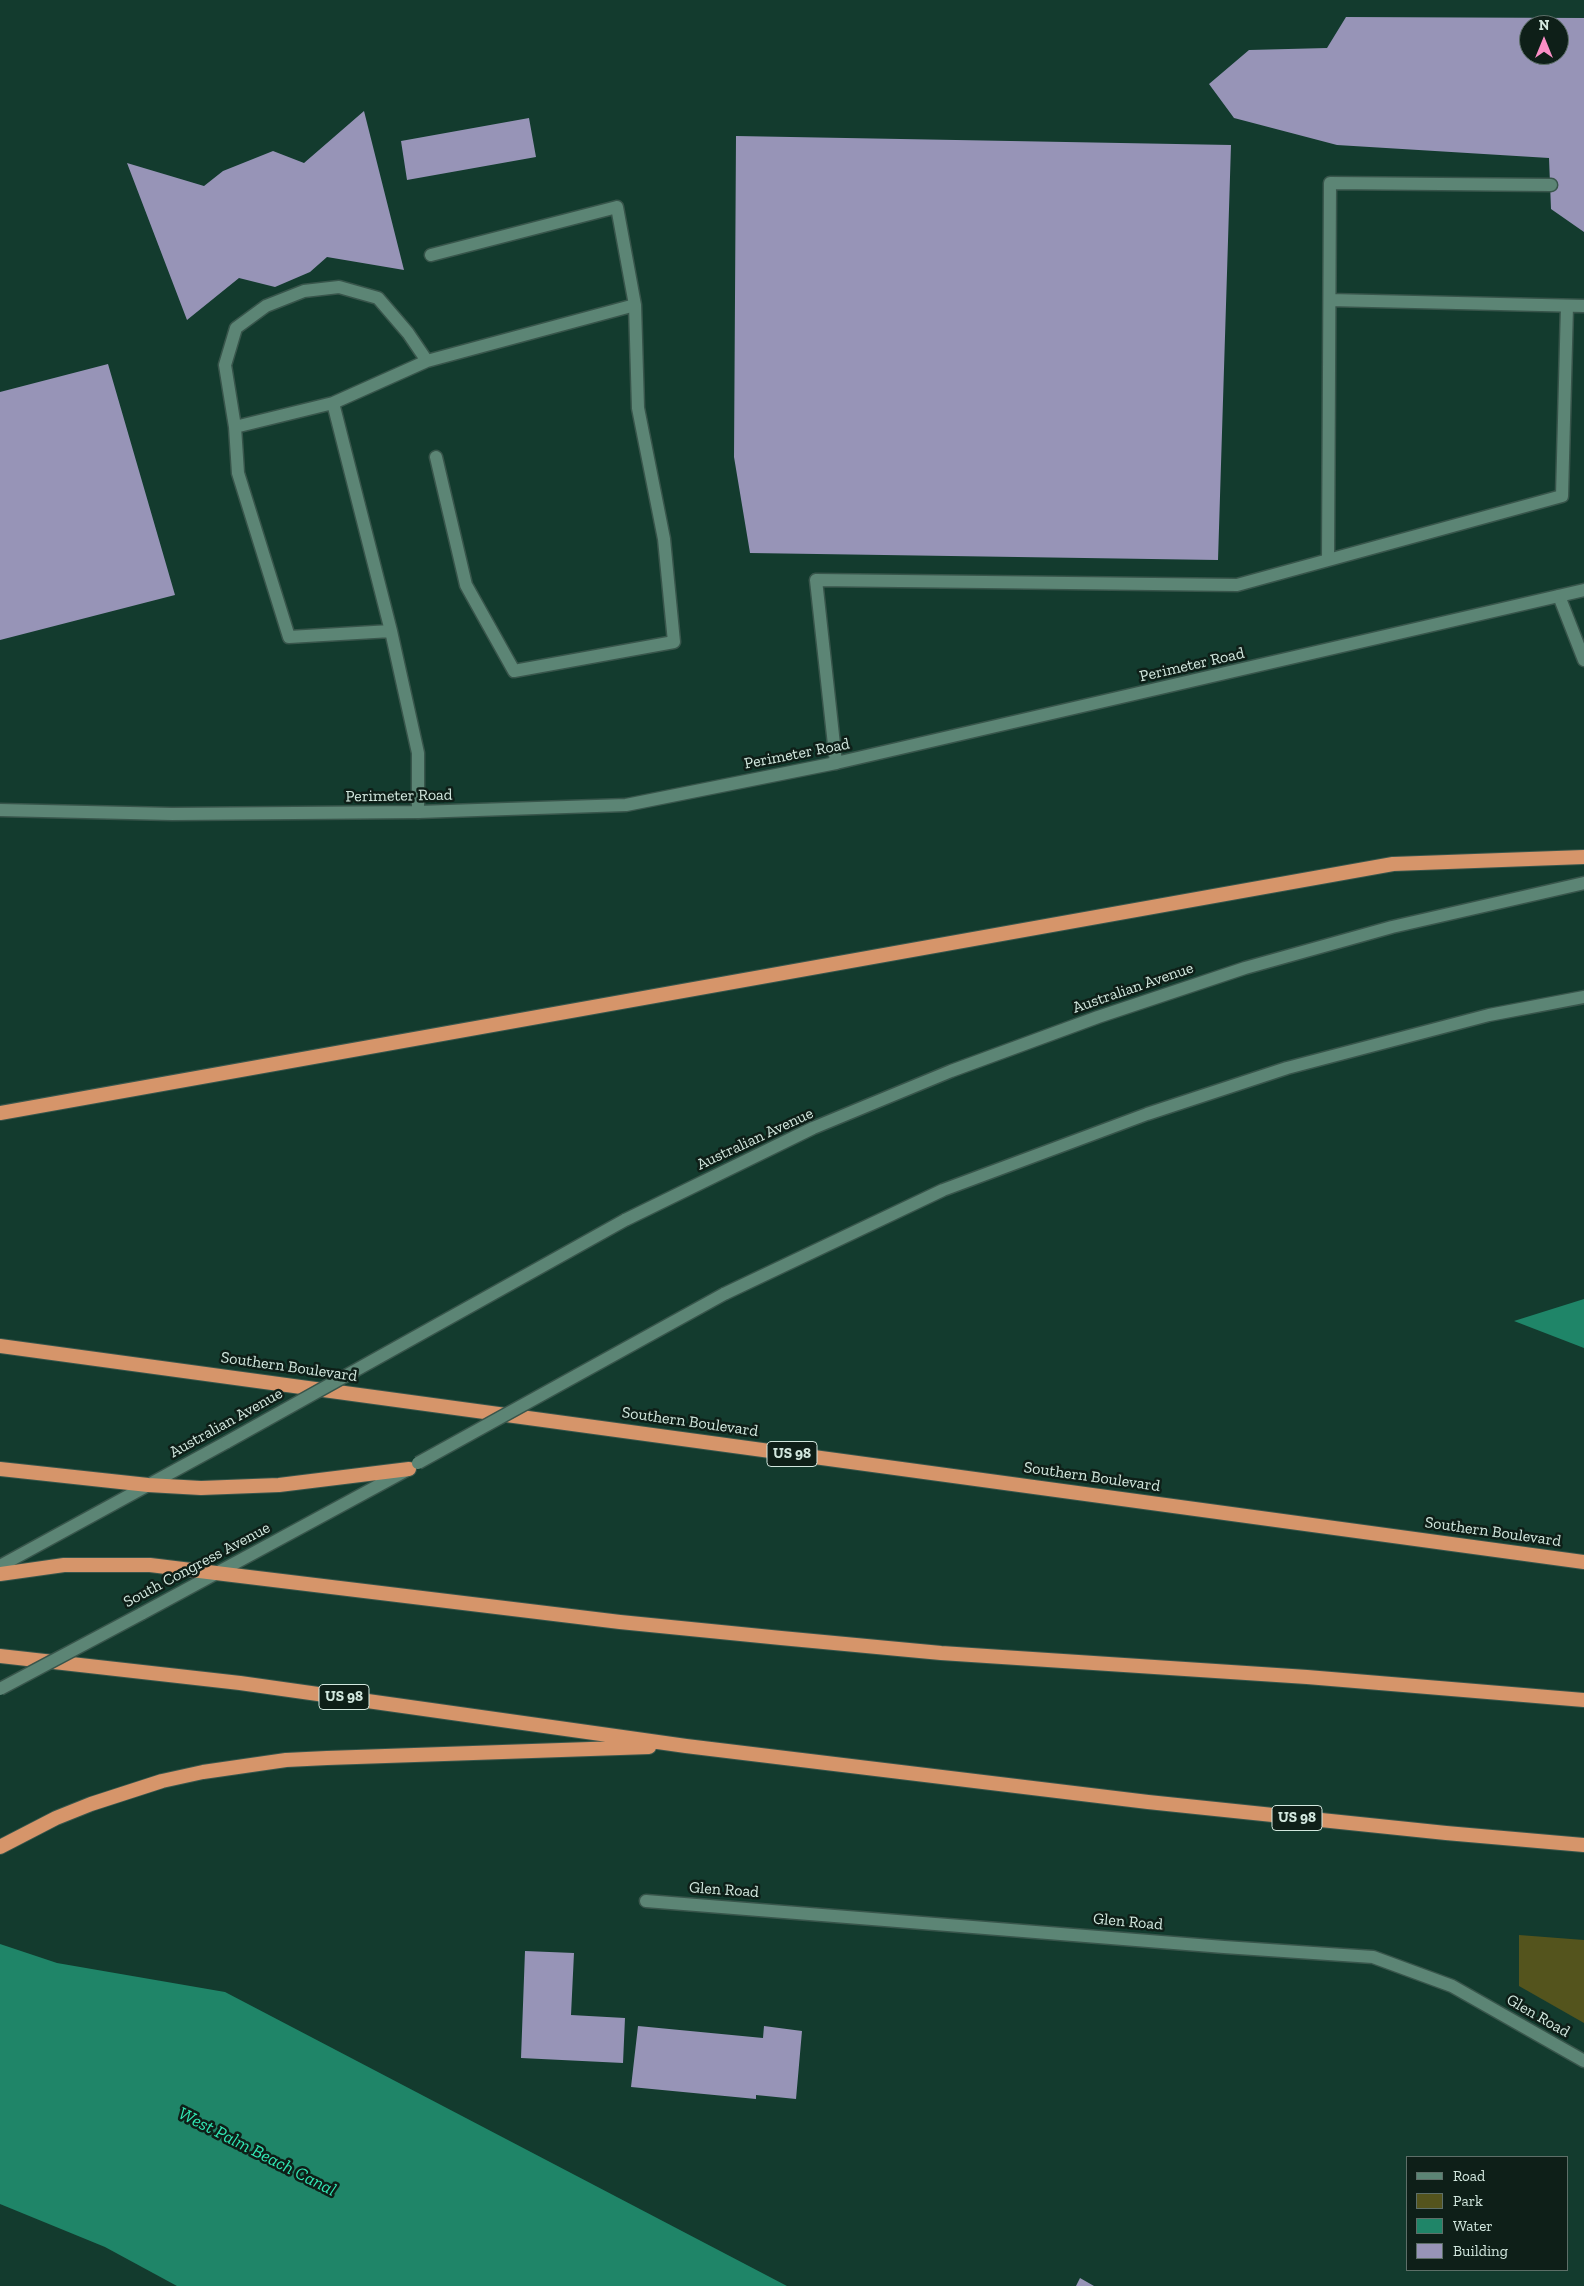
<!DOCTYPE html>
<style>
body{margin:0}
#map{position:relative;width:1584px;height:2286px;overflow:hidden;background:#133b2e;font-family:"Zilla Slab",serif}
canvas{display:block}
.legend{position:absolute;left:1406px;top:2156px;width:162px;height:115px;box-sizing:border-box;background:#0e1f18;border:1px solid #5d6f68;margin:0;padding:6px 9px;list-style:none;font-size:15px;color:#d3e8df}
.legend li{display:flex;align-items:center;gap:10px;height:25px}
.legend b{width:25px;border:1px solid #5d6f68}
.north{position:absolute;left:1519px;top:15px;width:50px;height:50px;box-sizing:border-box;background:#0e1f18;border:1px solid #5d6f68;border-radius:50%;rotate:0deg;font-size:14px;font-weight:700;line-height:20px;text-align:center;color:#d3e8df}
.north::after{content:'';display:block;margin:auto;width:18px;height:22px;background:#fa8fc6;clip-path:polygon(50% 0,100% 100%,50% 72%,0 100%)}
</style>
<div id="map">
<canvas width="1584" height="2286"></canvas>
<ul class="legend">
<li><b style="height:6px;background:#5c8575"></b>Road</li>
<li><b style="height:14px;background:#54541d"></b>Park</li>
<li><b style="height:14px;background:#1f8568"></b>Water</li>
<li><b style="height:14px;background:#9794b7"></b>Building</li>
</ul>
<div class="north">N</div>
</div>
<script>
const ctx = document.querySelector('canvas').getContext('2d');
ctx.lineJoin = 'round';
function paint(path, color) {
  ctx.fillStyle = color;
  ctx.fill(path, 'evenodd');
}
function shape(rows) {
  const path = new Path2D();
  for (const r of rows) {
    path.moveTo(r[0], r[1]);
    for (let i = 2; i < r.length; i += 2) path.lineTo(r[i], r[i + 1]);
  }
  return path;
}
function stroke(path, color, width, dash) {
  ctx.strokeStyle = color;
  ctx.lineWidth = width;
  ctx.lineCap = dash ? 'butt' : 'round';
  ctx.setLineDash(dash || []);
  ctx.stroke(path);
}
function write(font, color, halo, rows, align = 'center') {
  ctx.font = font + ' "Zilla Slab",serif';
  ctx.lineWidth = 5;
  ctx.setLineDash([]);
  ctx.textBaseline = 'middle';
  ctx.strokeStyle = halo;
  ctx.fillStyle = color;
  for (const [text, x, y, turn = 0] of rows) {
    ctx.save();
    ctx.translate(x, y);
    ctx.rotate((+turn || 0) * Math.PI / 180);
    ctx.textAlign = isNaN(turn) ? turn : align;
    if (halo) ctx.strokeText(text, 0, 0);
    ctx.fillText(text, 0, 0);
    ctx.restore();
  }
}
paint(shape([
 [1519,1935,1584,1940,1584,2023,1519,1986]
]), '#54541d');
paint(shape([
 [1584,1299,1584,1348,1514,1321],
 [0,1944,57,1963,225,1992,787,2286,177,2286,105,2247,0,2204]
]), '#1f8568');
paint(shape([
 [1346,17,1584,18,1584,232,1551,209,1549,158,1337,145,1234,118,1209,84,1249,50,1327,48],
 [1529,25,1559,25,1559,55,1529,55],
 [364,111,404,270,327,257,310,272,275,287,239,278,187,320,127,163,204,186,223,171,273,151,304,163],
 [529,118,536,157,407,180,401,141],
 [736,136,1231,145,1218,560,750,553,734,457],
 [108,364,175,595,0,640,0,392],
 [525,1951,574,1953,571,2015,625,2018,623,2063,521,2058],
 [638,2026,763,2038,764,2026,802,2031,796,2099,756,2095,756,2099,631,2087],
 [1080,2278,1094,2286,1076,2286]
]), '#9794b7');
const service = shape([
 [1330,300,1584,306],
 [333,403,235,427,238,473,289,637,391,631],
 [235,427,225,365,236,328,266,306,304,291,339,287,378,298,408,333,427,361],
 [436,457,466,585,514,671,674,642,664,539,638,408,635,305],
 [1328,560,1330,183,1551,185],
 [1559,596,1584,660],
 [836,763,816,580,1237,585,1562,496,1567,306],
 [418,812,418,753,391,631,333,403,427,361,635,305,617,207,431,255]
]);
const minor = shape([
 [0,810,172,814,418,812,626,805,836,763,1584,590],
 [646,1901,1224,1947,1373,1957,1452,1986,1584,2061]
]);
const secondary = shape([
 [625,1220,813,1128,951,1071,1098,1017,1245,968,1392,927,1584,883],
 [724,1294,943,1190,1147,1114,1287,1068,1489,1015,1584,997],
 [0,1566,227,1442],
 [141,1614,407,1470]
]);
const trunk = shape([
 [0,1113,1393,864,1584,857],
 [0,1346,1584,1562],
 [0,1469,148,1485,201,1488,279,1485,409,1469],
 [0,1574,64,1565,150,1565,620,1622,781,1638,941,1653,1307,1677,1584,1700],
 [0,1656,240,1683,686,1746,1148,1802,1446,1833,1584,1845],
 [0,1847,56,1818,91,1804,162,1781,203,1772,286,1760,327,1758,649,1747]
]);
stroke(service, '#38554b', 15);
stroke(minor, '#38554b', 15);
stroke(secondary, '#38554b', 15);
stroke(trunk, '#38554b', 16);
stroke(service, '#5c8575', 12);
stroke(minor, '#5c8575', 12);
stroke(secondary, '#5c8575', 12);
stroke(trunk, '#d6956a', 14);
const secondaryBridge = shape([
 [227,1442,625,1220],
 [418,1463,724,1294],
 [0,1689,141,1614]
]);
stroke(secondaryBridge, '#38554b', 15, []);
stroke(secondaryBridge, '#5c8575', 12);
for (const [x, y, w] of [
 [792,1454,50],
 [344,1697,50],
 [1297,1818,50]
]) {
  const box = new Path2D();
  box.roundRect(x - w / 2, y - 12.5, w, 25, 4);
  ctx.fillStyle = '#0e1f18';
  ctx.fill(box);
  stroke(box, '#d3e8df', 1);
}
write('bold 15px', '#d3e8df', null, [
 ["US 98",792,1454],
 ["US 98",344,1697],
 ["US 98",1297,1818]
]);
write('16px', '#d3e8df', '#0e1f18', [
 ["Perimeter Road",1192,665,-13],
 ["Perimeter Road",797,754,-11],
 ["Perimeter Road",399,796,-1],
 ["Australian Avenue",1133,988,-19],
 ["Australian Avenue",755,1139,-25],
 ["Southern Boulevard",289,1367,8],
 ["Southern Boulevard",690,1422,8],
 ["Australian Avenue",226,1423,-29],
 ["Southern Boulevard",1092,1477,8],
 ["Southern Boulevard",1493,1532,8],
 ["South Congress Avenue",197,1565,-28],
 ["Glen Road",724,1890,4],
 ["Glen Road",1128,1922,5],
 ["Glen Road",1538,2016,30]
]);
write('italic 18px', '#31e7b4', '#0e1f18', [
 ["West Palm Beach Canal",257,2152,27]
]);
</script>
